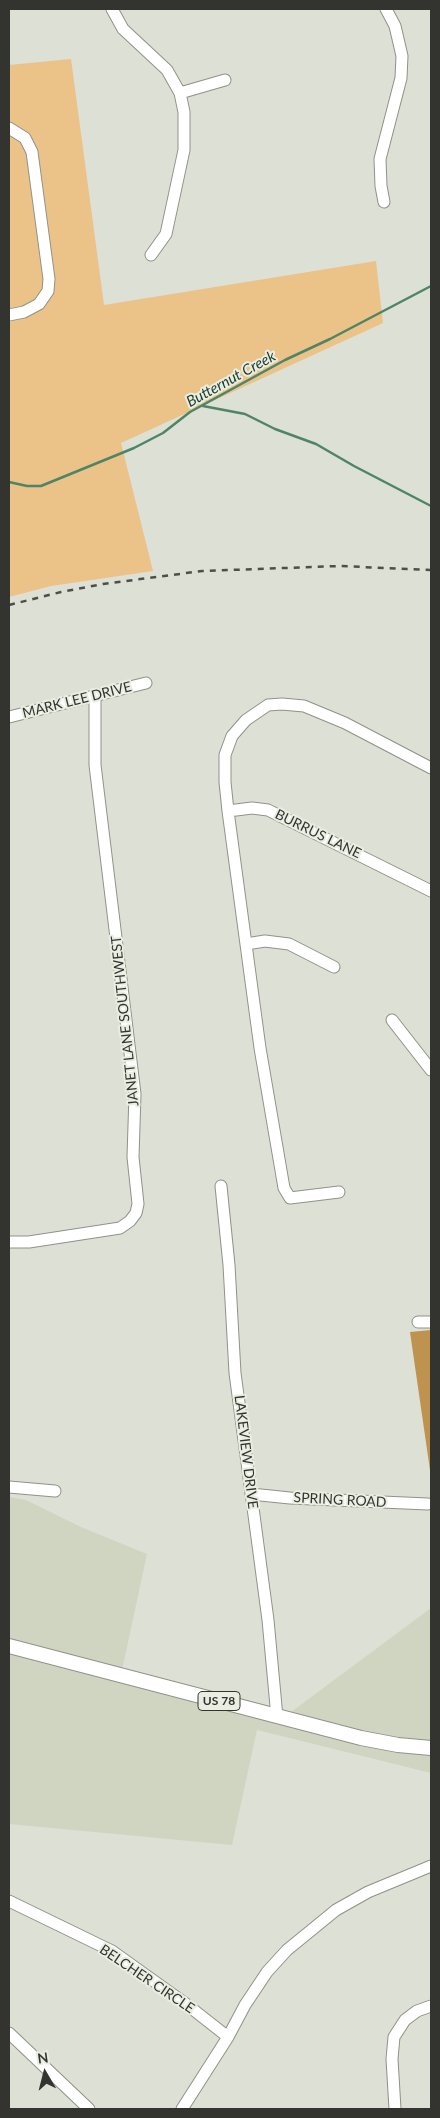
<!DOCTYPE html>
<style>
body{margin:0}
#map{position:relative;width:440px;height:2118px;overflow:hidden;background:#dde0d5;font-family:Lato,sans-serif}
canvas{display:block}
.frame{position:absolute;inset:0;border:10px solid #333430;pointer-events:none}
.north{position:absolute;left:20px;top:2048px;width:50px;height:50px;-webkit-text-stroke:4px #eaede2;paint-order:stroke;rotate:352deg;font-size:14px;font-weight:700;line-height:20px;text-align:center;color:#333430}
.north::after{content:'';display:block;margin:auto;width:18px;height:22px;background:#333430;clip-path:polygon(50% 0,100% 100%,50% 72%,0 100%)}
</style>
<div id="map">
<canvas width="440" height="2118"></canvas>
<div class="frame"></div>
<div class="north">N</div>
</div>
<script>
const ctx = document.querySelector('canvas').getContext('2d');
ctx.lineJoin = 'round';
function paint(path, color) {
  ctx.fillStyle = color;
  ctx.fill(path, 'evenodd');
}
function shape(rows) {
  const path = new Path2D();
  for (const r of rows) {
    path.moveTo(r[0], r[1]);
    for (let i = 2; i < r.length; i += 2) path.lineTo(r[i], r[i + 1]);
  }
  return path;
}
function stroke(path, color, width, dash) {
  ctx.strokeStyle = color;
  ctx.lineWidth = width;
  ctx.lineCap = dash ? 'butt' : 'round';
  ctx.setLineDash(dash || []);
  ctx.stroke(path);
}
function write(font, color, halo, rows, align = 'center') {
  ctx.font = font + ' Lato,sans-serif';
  ctx.lineWidth = 4;
  ctx.setLineDash([]);
  ctx.textBaseline = 'middle';
  ctx.strokeStyle = halo;
  ctx.fillStyle = color;
  for (const [text, x, y, turn = 0] of rows) {
    ctx.save();
    ctx.translate(x, y);
    ctx.rotate((+turn || 0) * Math.PI / 180);
    ctx.textAlign = isNaN(turn) ? turn : align;
    if (halo) ctx.strokeText(text, 0, 0);
    ctx.fillText(text, 0, 0);
    ctx.restore();
  }
}
paint(shape([
 [9,1497,26,1500,81,1527,147,1554,121,1675,287,1715,431,1608,431,1773,257,1730,232,1845,9,1824]
]), '#d0d5c2');
paint(shape([
 [71,59,104,305,376,261,383,323,121,443,153,571,51,586,9,597,9,65]
]), '#ebc288');
paint(shape([
 [431,1330,431,1477,410,1332]
]), '#be924f');
stroke(shape([
 [203,406,245,414,275,429,316,444,354,466,431,506],
 [9,482,27,486,41,486,134,448,163,433,190,412,201,406,285,360,330,339,431,286]
]), '#4e8567', 2.5);
const minor = shape([
 [112,9,123,29,167,70,180,93,184,112,184,150,166,234,151,255],
 [180,93,225,80],
 [9,128,25,138,32,152,49,279,48,291,39,304,24,312,9,315],
 [384,202,381,186,380,159,401,78,402,56,395,26,386,9],
 [9,717,146,683],
 [431,768,345,723,304,706,282,704,268,705,246,720,232,736,225,755,225,782,228,811,252,808,268,810,431,891],
 [228,811,260,1048,284,1188,290,1198,339,1192],
 [246,944,265,941,289,944,334,967],
 [392,1020,431,1070],
 [221,1186,229,1265,235,1373,268,1620,277,1717],
 [9,1242,29,1242,120,1228,130,1221,136,1213,138,1204,133,1157,135,1094,95,765,95,696],
 [418,1322,431,1322],
 [9,1487,55,1491],
 [251,1494,290,1498,428,1504],
 [9,1901,112,1951,186,2004,228,2037],
 [9,2033,89,2109],
 [182,2109,228,2037,245,2005,267,1972,287,1950,336,1910,368,1892,431,1866],
 [395,2109,392,2059,394,2037,405,2020,417,2011,431,2006]
]);
const major = shape([
 [9,1646,361,1738,398,1745,431,1748]
]);
stroke(minor, '#909288', 13);
stroke(major, '#909288', 16);
stroke(minor, '#fff', 11);
stroke(major, '#fff', 14);
stroke(shape([
 [9,605,61,592,103,584,202,571,340,566,431,570]
]), '#4e4f4a', 2.5, [6, 6]);
for (const [x, y, w] of [
 [219,1701,42]
]) {
  const box = new Path2D();
  box.roundRect(x - w / 2, y - 9.5, w, 19, 4);
  ctx.fillStyle = '#eaede2';
  ctx.fill(box);
  stroke(box, '#333430', 1);
}
write('bold 12px', '#333430', null, [
 ["US 78",219,1701]
]);
write('14px', '#333430', '#eaede2', [
 ["MARK LEE DRIVE",77,700,-14],
 ["BURRUS LANE",318,834,26],
 ["JANET LANE SOUTHWEST",125,1021,-96],
 ["LAKEVIEW DRIVE",246,1452,83],
 ["SPRING ROAD",340,1500,3],
 ["BELCHER CIRCLE",147,1979,34]
]);
write('italic 15px', '#1a3d2b', '#eaede2', [
 ["Butternut Creek",231,379,-29]
]);
</script>
